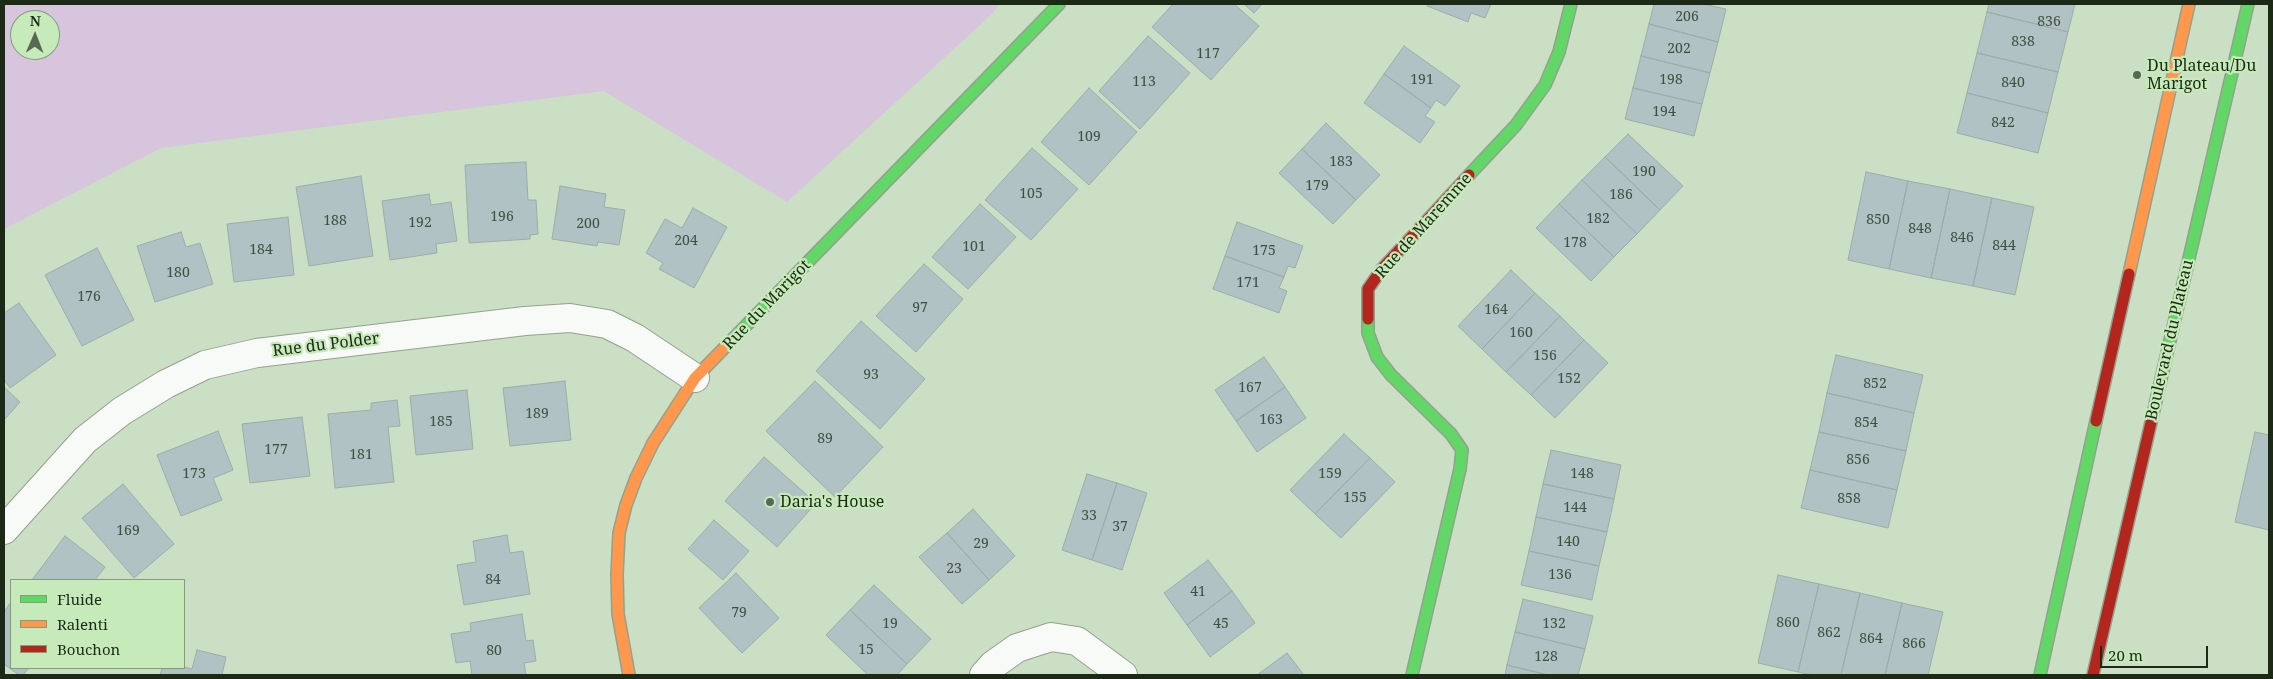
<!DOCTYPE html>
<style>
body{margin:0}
#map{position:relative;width:2273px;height:679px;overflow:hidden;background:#cbdfc4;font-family:"Noto Serif",serif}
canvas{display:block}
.frame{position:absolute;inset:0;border:5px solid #1b2916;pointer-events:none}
.legend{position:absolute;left:10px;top:579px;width:175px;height:90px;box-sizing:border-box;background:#c6eab9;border:1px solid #829d78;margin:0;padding:6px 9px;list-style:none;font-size:15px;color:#1b2916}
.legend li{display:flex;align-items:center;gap:10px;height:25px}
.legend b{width:25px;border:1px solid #829d78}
.north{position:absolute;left:10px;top:10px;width:50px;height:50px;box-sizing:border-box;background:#c6eab9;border:1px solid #829d78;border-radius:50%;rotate:1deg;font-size:14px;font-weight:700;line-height:20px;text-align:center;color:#1b2916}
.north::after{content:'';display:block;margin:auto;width:18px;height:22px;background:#596953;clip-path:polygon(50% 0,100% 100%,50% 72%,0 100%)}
.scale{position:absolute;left:2100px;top:646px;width:108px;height:22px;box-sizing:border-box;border:2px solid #1b2916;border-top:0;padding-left:6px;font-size:15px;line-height:18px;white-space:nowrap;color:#1b2916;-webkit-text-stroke:4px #c6eab9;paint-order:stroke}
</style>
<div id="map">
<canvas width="2273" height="679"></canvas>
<div class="frame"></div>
<ul class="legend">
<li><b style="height:6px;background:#63d668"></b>Fluide</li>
<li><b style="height:6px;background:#ff974d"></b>Ralenti</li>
<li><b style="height:6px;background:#b3261e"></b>Bouchon</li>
</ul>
<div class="north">N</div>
<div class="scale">20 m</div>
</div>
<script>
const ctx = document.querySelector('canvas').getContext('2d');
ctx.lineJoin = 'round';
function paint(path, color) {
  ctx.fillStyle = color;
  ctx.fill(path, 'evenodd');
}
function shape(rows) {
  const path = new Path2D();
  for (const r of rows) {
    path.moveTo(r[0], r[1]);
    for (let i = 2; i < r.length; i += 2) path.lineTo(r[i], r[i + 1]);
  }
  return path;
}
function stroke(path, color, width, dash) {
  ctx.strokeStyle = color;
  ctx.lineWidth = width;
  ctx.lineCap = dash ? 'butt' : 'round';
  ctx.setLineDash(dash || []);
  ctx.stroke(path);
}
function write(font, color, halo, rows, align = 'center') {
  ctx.font = font + ' "Noto Serif",serif';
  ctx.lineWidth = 4.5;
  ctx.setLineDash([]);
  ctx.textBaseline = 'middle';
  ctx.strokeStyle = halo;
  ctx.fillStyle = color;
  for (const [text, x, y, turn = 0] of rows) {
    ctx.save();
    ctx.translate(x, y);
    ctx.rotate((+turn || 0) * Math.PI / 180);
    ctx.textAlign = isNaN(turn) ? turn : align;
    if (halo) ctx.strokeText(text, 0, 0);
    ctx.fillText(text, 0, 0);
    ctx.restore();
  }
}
paint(shape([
 [4,4,999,4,993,13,787,202,604,91,161,148,4,229],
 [20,20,50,20,50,50,20,50]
]), '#d7c4dd');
const building = shape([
 [1173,4,1234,4,1259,26,1211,80,1152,27,1173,4],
 [1244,4,1262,4,1254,13,1244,4],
 [1428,4,1491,4,1485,18,1471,13,1468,22,1427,6,1428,4],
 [1654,4,1703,4,1726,9,1718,42,1649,24,1654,4],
 [1989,4,2075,4,2068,32,1987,12,1989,4],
 [1987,12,2068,32,2058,72,1977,53,1987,12],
 [1649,24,1718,42,1710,73,1641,56,1649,24],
 [1148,36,1190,73,1140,129,1099,91,1148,36],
 [1404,46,1460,86,1445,106,1436,100,1431,108,1384,74,1404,46],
 [1977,53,2058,72,2048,113,1967,93,1977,53],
 [1641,56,1710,73,1702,104,1633,88,1641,56],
 [1384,74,1431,108,1425,116,1435,122,1420,143,1364,103,1384,74],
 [1089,88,1137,132,1089,185,1041,142,1089,88],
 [1633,88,1702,104,1694,136,1625,119,1633,88],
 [1967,93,2048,113,2038,153,1957,133,1967,93],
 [1326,123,1380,175,1356,200,1302,149,1326,123],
 [1628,134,1683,186,1660,210,1605,157,1628,134],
 [1032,148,1078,189,1031,240,985,200,1032,148],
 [1302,149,1356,200,1333,224,1279,173,1302,149],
 [1605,157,1660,210,1637,234,1582,180,1605,157],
 [526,162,528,200,536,200,538,234,530,235,530,239,469,243,465,165,526,162],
 [1866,172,1908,181,1889,269,1848,260,1866,172],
 [361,176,373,256,309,266,296,187,361,176],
 [1582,180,1637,234,1614,257,1559,204,1582,180],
 [1908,181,1950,189,1931,278,1889,269,1908,181],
 [560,186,606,194,604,207,625,210,619,245,598,242,597,246,552,239,560,186],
 [1950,189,1992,198,1973,286,1931,278,1950,189],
 [429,194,431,205,451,202,457,241,436,244,437,253,390,260,382,201,429,194],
 [1992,198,2034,207,2015,295,1973,286,1992,198],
 [980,204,1016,237,968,289,932,257,980,204],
 [1559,204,1614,257,1591,281,1536,228,1559,204],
 [693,208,727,227,694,288,659,269,663,263,646,253,665,219,682,228,693,208],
 [288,217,294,275,234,282,227,224,288,217],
 [1237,222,1303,246,1295,268,1288,266,1284,277,1225,256,1237,222],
 [181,232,186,247,200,243,213,284,155,302,137,246,181,232],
 [97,248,134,320,82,346,45,275,97,248],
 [1225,256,1284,277,1279,288,1287,291,1279,313,1213,289,1225,256],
 [924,264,963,299,916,352,876,316,924,264],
 [1511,270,1535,293,1482,349,1458,326,1511,270],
 [1535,293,1560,316,1506,372,1482,349,1535,293],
 [19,303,56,355,10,388,4,380,4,313,19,303],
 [1560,316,1584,340,1531,395,1506,372,1560,316],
 [861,321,925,379,880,429,816,371,861,321],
 [1584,340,1608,363,1555,418,1531,395,1584,340],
 [1836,355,1923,375,1914,413,1827,393,1836,355],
 [1264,357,1285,387,1236,421,1215,390,1264,357],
 [565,381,571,440,510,446,503,388,565,381],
 [815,381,883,447,835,497,766,431,815,381],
 [4,387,20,402,4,420,4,387],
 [1285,387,1306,418,1257,452,1236,421,1285,387],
 [467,390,473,449,416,455,410,396,467,390],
 [1827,393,1914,413,1906,451,1819,432,1827,393],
 [397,400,400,426,388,427,394,482,335,488,328,414,371,410,371,403,397,400],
 [302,417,310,476,250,483,242,424,302,417],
 [218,431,233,470,213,478,222,500,181,516,157,455,218,431],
 [1819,432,1906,451,1897,490,1810,470,1819,432],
 [2255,432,2269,435,2269,530,2235,522,2255,432],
 [1344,434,1370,458,1315,514,1290,490,1344,434],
 [1551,450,1621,465,1614,499,1543,484,1551,450],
 [764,457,816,503,777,547,725,501,764,457],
 [1370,458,1395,482,1341,538,1315,514,1370,458],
 [1810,470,1897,490,1888,528,1801,508,1810,470],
 [1087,474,1117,483,1092,560,1062,550,1087,474],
 [1117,483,1147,493,1122,570,1092,560,1117,483],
 [123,484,174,544,134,578,82,518,123,484],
 [1543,484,1614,499,1607,532,1536,517,1543,484],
 [973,509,1015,556,989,580,947,533,973,509],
 [1536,517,1607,532,1599,566,1529,551,1536,517],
 [714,520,749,551,723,580,688,549,714,520],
 [947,533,989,580,962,604,919,557,947,533],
 [507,535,510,553,523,551,530,594,464,605,457,565,476,562,473,541,507,535],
 [65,536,105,567,95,580,32,580,65,536],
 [1529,551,1599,566,1592,600,1521,585,1529,551],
 [1208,560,1232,591,1187,625,1164,593,1208,560],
 [736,573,779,618,742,653,699,608,736,573],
 [1778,575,1819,584,1798,672,1758,663,1778,575],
 [1819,584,1860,593,1841,675,1812,675,1798,672,1819,584],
 [874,585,931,639,907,664,850,610,874,585],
 [1232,591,1255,623,1210,657,1187,625,1232,591],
 [1860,593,1902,603,1885,675,1841,675,1860,593],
 [1523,599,1593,616,1585,649,1515,632,1523,599],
 [11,602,11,668,29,668,23,675,19,675,4,664,4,612,11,602],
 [1902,603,1943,612,1928,675,1885,675,1902,603],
 [850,610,907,664,897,675,868,675,826,635,850,610],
 [522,614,526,641,533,640,536,661,524,663,526,675,472,675,470,661,456,663,451,634,471,631,470,623,522,614],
 [1515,632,1585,649,1578,675,1548,675,1507,665,1515,632],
 [197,650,226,657,222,675,160,675,162,668,184,667,192,669,197,650],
 [1287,653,1304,675,1257,675,1287,653],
 [1507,665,1548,675,1505,675,1507,665]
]);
paint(building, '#b0c2c3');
stroke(building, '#9daca9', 1);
const street = shape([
 [4,530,85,440,122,411,166,384,205,365,257,353,525,321,570,318,607,324,635,338,695,378],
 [984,675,993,665,1017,648,1051,637,1077,641,1123,675]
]);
const fast = shape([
 [1469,175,1516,125,1545,85,1559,52,1571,4],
 [1368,319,1368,333,1377,357,1391,375,1451,434,1462,450,1460,469,1412,675],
 [731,341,1059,4],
 [2152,418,2248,4],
 [2040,675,2096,421]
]);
const slow = shape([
 [2129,274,2189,4],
 [629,675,618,614,617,575,619,533,626,505,636,478,653,443,695,378,731,341]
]);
const jam = shape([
 [1368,319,1368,289,1382,269,1469,175],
 [2096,421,2129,274],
 [2093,675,2152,418]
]);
stroke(street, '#93a28e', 30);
stroke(fast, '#93a28e', 14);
stroke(slow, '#93a28e', 14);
stroke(jam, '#93a28e', 14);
stroke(street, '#f7faf6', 28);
stroke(fast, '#63d668', 11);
stroke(slow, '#ff974d', 11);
stroke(jam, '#b3261e', 11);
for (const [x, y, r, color] of [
 [2137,75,5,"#596953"],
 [770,502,5,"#596953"]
]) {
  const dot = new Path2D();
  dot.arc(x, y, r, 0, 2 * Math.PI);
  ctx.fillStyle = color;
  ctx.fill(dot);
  stroke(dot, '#c6eab9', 2);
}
write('14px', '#404f41', null, [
 ["206",1687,17],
 ["836",2049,22],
 ["838",2023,42],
 ["202",1679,49],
 ["117",1208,54],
 ["191",1422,80],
 ["198",1671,80],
 ["113",1144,82],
 ["840",2013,83],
 ["194",1664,112],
 ["842",2003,123],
 ["109",1089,137],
 ["183",1341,162],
 ["190",1644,172],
 ["179",1317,186],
 ["105",1031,194],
 ["186",1621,195],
 ["196",502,217],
 ["182",1598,219],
 ["850",1878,220],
 ["188",335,221],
 ["192",420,223],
 ["200",588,224],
 ["848",1920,229],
 ["846",1962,238],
 ["204",686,241],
 ["178",1575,243],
 ["844",2004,246],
 ["101",974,247],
 ["184",261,250],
 ["175",1264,251],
 ["180",178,273],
 ["171",1248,283],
 ["176",89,297],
 ["97",920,308],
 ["164",1496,310],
 ["160",1521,333],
 ["156",1545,356],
 ["93",871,375],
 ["152",1569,379],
 ["852",1875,384],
 ["167",1250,388],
 ["189",537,414],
 ["163",1271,420],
 ["185",441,422],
 ["854",1866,423],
 ["89",825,439],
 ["177",276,450],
 ["181",361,455],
 ["856",1858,460],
 ["173",194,474],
 ["159",1330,474],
 ["148",1582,474],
 ["155",1355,498],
 ["858",1849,499],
 ["144",1575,508],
 ["33",1089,516],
 ["37",1120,527],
 ["169",128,531],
 ["140",1568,542],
 ["29",981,544],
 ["23",954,569],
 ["136",1560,575],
 ["84",493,580],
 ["41",1198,592],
 ["79",739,613],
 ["860",1788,623],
 ["19",890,624],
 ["45",1221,624],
 ["132",1554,624],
 ["862",1829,633],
 ["864",1871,639],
 ["866",1914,644],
 ["15",866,650],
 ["80",494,651],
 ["128",1546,657]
]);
write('16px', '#1b2916', '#c6eab9', [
 ["Du Plateau/Du",2147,66],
 ["Marigot",2147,84],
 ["Daria's House",780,502]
], 'left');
write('16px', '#1b2916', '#c6eab9', [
 ["Rue de Maremme",1424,226,-48],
 ["Rue du Marigot",767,305,-46],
 ["Boulevard du Plateau",2170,340,-77],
 ["Rue du Polder",326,345,-7]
]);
</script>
